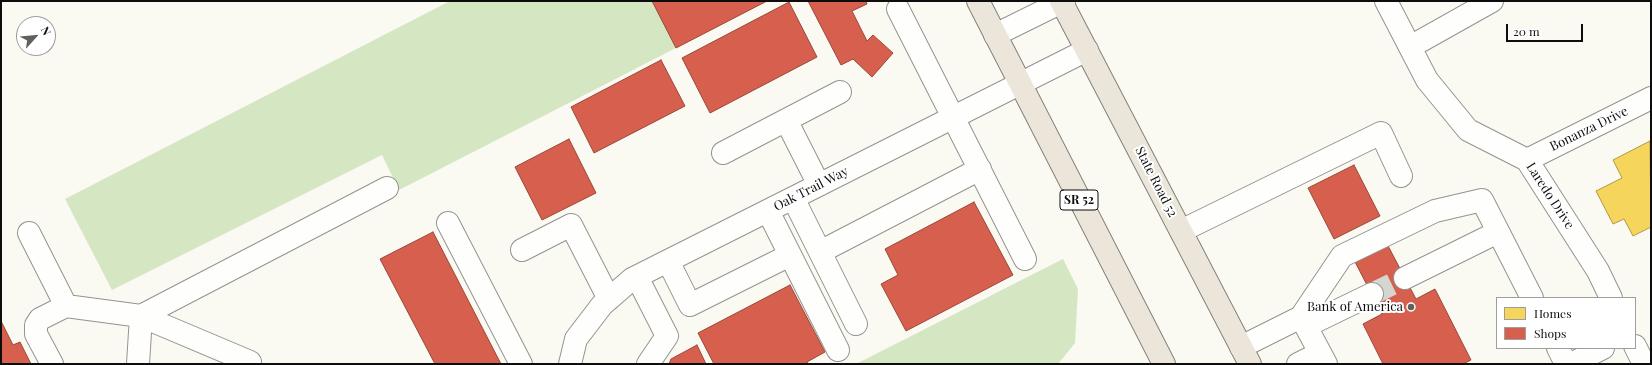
<!DOCTYPE html>
<style>
body{margin:0}
#map{position:relative;width:1652px;height:365px;overflow:hidden;background:#faf9f2;font-family:"Playfair Display",serif}
canvas{display:block}
.frame{position:absolute;inset:0;border:2px solid #0d0d0d;pointer-events:none}
.legend{position:absolute;left:1496px;top:297px;width:140px;height:52px;box-sizing:border-box;background:#fff;border:1px solid #9e9e9e;margin:0;padding:5px 7px;list-style:none;font-size:12px;color:#0d0d0d}
.legend li{display:flex;align-items:center;gap:8px;height:20px}
.legend b{width:20px;border:1px solid #9e9e9e}
.north{position:absolute;left:16px;top:16px;width:40px;height:40px;box-sizing:border-box;background:#fff;border:1px solid #9e9e9e;border-radius:50%;rotate:63deg;font-size:11px;font-weight:700;line-height:16px;text-align:center;color:#0d0d0d}
.north::after{content:'';display:block;margin:auto;width:14px;height:18px;background:#60605d;clip-path:polygon(50% 0,100% 100%,50% 72%,0 100%)}
.scale{position:absolute;left:1506px;top:24px;width:77px;height:18px;box-sizing:border-box;border:2px solid #0d0d0d;border-top:0;padding-left:5px;font-size:12px;line-height:14px;white-space:nowrap;color:#0d0d0d;-webkit-text-stroke:3px #fff;paint-order:stroke}
</style>
<div id="map">
<canvas width="1652" height="365"></canvas>
<div class="frame"></div>
<ul class="legend">
<li><b style="height:11px;background:#f6d55c"></b>Homes</li>
<li><b style="height:11px;background:#d6604d"></b>Shops</li>
</ul>
<div class="north">N</div>
<div class="scale">20 m</div>
</div>
<script>
const ctx = document.querySelector('canvas').getContext('2d');
ctx.lineJoin = 'round';
function paint(path, color) {
  ctx.fillStyle = color;
  ctx.fill(path, 'evenodd');
}
function shape(rows) {
  const path = new Path2D();
  for (const r of rows) {
    path.moveTo(r[0], r[1]);
    for (let i = 2; i < r.length; i += 2) path.lineTo(r[i], r[i + 1]);
  }
  return path;
}
function stroke(path, color, width, dash) {
  ctx.strokeStyle = color;
  ctx.lineWidth = width;
  ctx.lineCap = dash ? 'butt' : 'round';
  ctx.setLineDash(dash || []);
  ctx.stroke(path);
}
function write(font, color, halo, rows, align = 'center') {
  ctx.font = font + ' "Playfair Display",serif';
  ctx.lineWidth = 4;
  ctx.setLineDash([]);
  ctx.textBaseline = 'middle';
  ctx.strokeStyle = halo;
  ctx.fillStyle = color;
  for (const [text, x, y, turn = 0] of rows) {
    ctx.save();
    ctx.translate(x, y);
    ctx.rotate((+turn || 0) * Math.PI / 180);
    ctx.textAlign = isNaN(turn) ? turn : align;
    if (halo) ctx.strokeText(text, 0, 0);
    ctx.fillText(text, 0, 0);
    ctx.restore();
  }
}
paint(shape([
 [450,1,652,1,676,48,399,190,382,155,112,290,65,199],
 [1063,259,1078,289,1075,343,1058,364,856,364]
]), '#d5e6c2');
const homes = shape([
 [1650,141,1651,227,1633,236,1624,219,1613,224,1596,191,1622,178,1613,160,1650,141]
]);
paint(homes, '#f6d55c');
stroke(homes, '#b09944', 1);
const shops = shape([
 [652,1,767,1,676,48,652,1],
 [808,1,866,1,867,4,852,11,867,41,873,35,893,53,872,77,853,59,841,65,808,1],
 [789,2,817,57,710,113,682,58,789,2],
 [661,60,685,106,594,153,571,107,661,60],
 [569,139,596,193,542,220,515,167,569,139],
 [1354,165,1380,216,1334,239,1308,188,1354,165],
 [974,202,1013,275,906,331,881,284,898,275,885,249,974,202],
 [433,232,501,364,435,364,380,259,433,232],
 [1386,242,1416,299,1435,289,1471,360,1463,364,1383,364,1363,324,1382,314,1353,258,1386,242],
 [790,285,825,352,807,362,808,364,714,364,698,333,790,285],
 [1,321,13,345,20,342,31,364,1,364,1,321],
 [697,345,706,364,669,364,671,359,697,345]
]);
paint(shops, '#d6604d');
stroke(shops, '#9a473a', 1);
stroke(shape([
 [1372,294,1405,278]
]), '#d6d6d0', 22, [22, 11]);
const minor = shape([
 [1386,1,1427,80,1468,130,1527,160,1598,271,1611,298],
 [898,9,1025,259],
 [995,35,1064,1],
 [1410,47,1492,1],
 [786,120,819,185],
 [723,153,840,92],
 [1527,160,1651,98],
 [793,198,856,324],
 [768,211,838,350],
 [448,223,521,364],
 [1181,231,1381,133,1401,176],
 [29,233,66,306],
 [522,250,571,225,609,299],
 [820,252,980,169],
 [668,261,690,305,790,255],
 [637,277,667,336,648,364],
 [1405,278,1498,232],
 [141,316,387,188],
 [1301,317,1326,364],
 [1306,326,1372,294],
 [1635,346,1644,364],
 [1241,347,1301,317,1342,256,1435,211,1482,200,1532,298],
 [1558,348,1566,364],
 [52,364,36,334,36,325,40,319,66,306,141,316,250,362],
 [138,364,141,316],
 [570,364,576,339,602,305,632,279,1087,50],
 [1298,364,1320,353],
 [1571,364,1603,348]
]);
const major = shape([
 [978,1,1164,364],
 [1061,1,1250,364]
]);
stroke(minor, '#949390', 24);
stroke(major, '#81817d', 24);
stroke(minor, '#fefefd', 22);
stroke(major, '#ebe6d9', 22);
for (const [x, y, r, color] of [
 [1411,307,4,"#60605d"]
]) {
  const dot = new Path2D();
  dot.arc(x, y, r, 0, 2 * Math.PI);
  ctx.fillStyle = color;
  ctx.fill(dot);
  stroke(dot, '#fff', 1.5);
}
for (const [x, y, w] of [
 [1079,200,38]
]) {
  const box = new Path2D();
  box.roundRect(x - w / 2, y - 10, w, 20, 3);
  ctx.fillStyle = '#fff';
  ctx.fill(box);
  stroke(box, '#0d0d0d', 1);
}
write('bold 12px', '#0d0d0d', null, [
 ["SR 52",1079,200]
]);
write('13px', '#0d0d0d', '#fff', [
 ["Bonanza Drive",1589,129,-26],
 ["State Road 52",1156,182,63],
 ["Oak Trail Way",811,189,-27],
 ["Laredo Drive",1550,196,57]
]);
write('13px', '#0d0d0d', '#fff', [
 ["Bank of America",1403,307]
], 'right');
</script>
